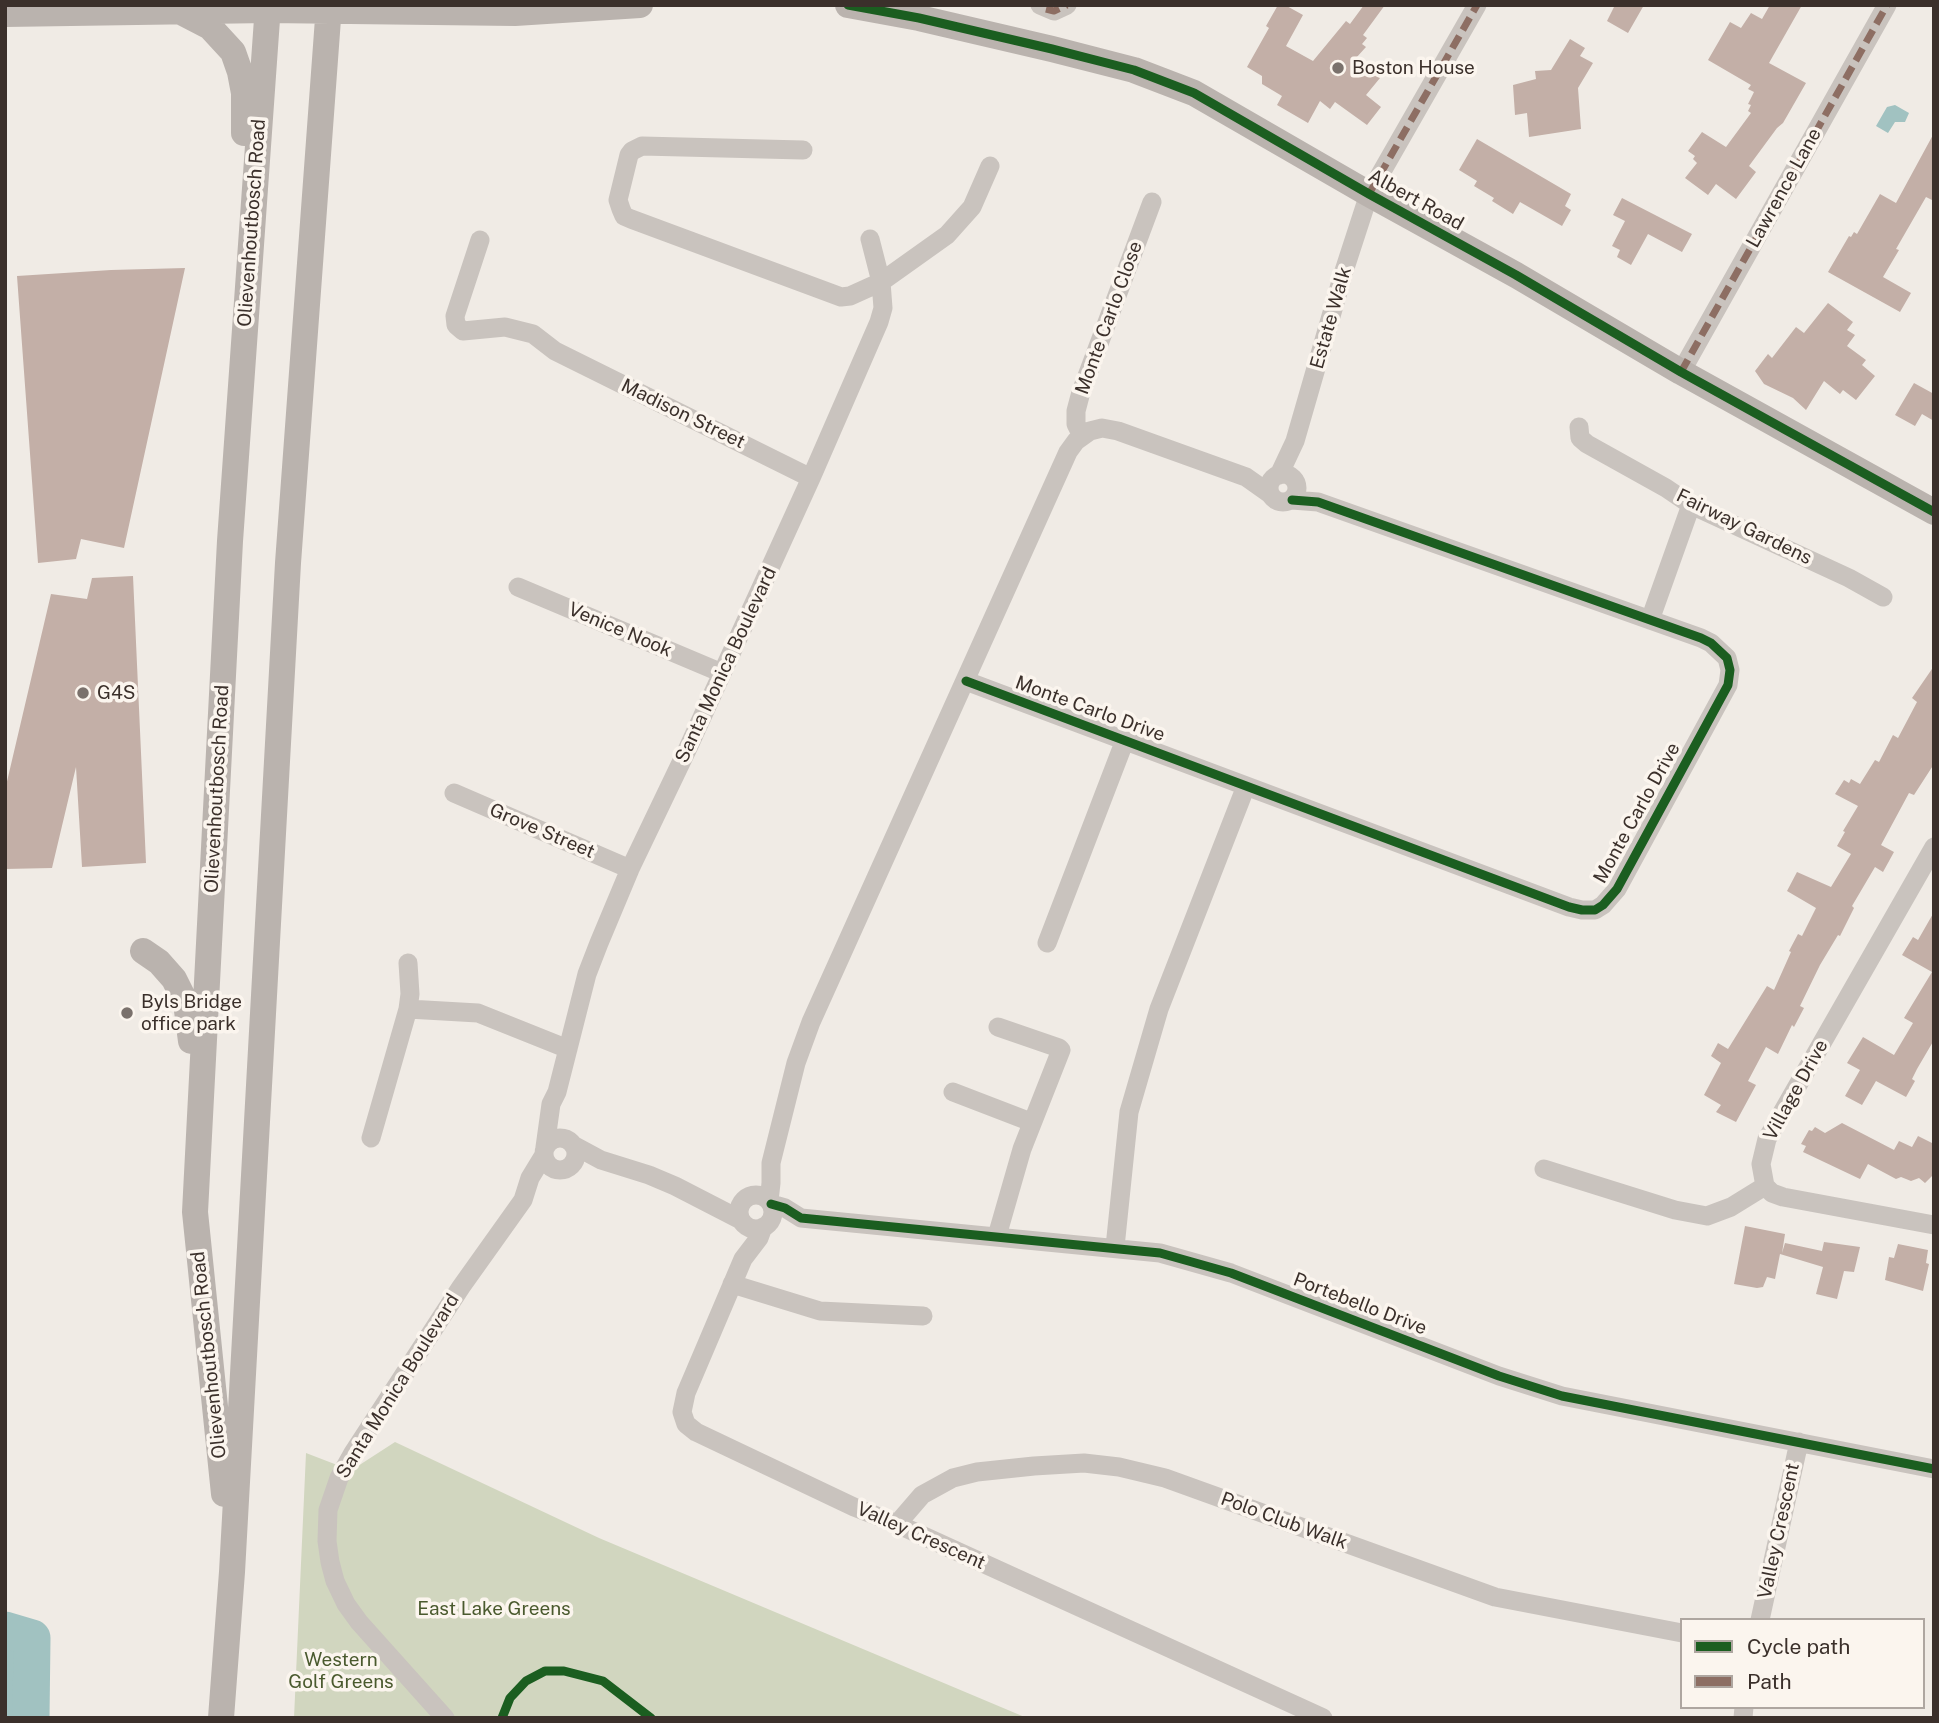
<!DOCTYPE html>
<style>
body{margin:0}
#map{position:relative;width:1939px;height:1723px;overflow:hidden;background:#f0ebe5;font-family:"Public Sans",sans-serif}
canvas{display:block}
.frame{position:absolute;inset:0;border:7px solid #3b302b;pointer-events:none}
.legend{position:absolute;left:1680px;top:1618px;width:245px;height:91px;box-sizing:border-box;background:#fbf5ee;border:2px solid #aea6a0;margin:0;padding:9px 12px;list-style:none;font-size:21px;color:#3b302b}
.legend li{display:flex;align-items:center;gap:14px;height:35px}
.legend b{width:35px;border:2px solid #aea6a0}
</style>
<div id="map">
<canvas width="1939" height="1723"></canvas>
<div class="frame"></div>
<ul class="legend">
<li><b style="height:9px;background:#1b5e20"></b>Cycle path</li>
<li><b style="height:9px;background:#8d6e63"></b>Path</li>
</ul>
</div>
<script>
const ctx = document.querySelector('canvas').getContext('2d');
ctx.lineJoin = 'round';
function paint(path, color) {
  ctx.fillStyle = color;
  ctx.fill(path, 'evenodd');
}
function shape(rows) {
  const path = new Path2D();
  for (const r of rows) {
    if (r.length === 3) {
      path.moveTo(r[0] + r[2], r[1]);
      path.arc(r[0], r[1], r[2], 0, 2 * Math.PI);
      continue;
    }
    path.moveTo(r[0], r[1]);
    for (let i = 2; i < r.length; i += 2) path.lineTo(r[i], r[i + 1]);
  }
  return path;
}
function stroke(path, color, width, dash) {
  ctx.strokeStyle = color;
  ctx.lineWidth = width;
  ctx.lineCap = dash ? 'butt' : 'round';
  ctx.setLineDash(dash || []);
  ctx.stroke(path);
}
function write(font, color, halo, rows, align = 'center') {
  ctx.font = font + ' "Public Sans",sans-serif';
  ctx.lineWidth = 7;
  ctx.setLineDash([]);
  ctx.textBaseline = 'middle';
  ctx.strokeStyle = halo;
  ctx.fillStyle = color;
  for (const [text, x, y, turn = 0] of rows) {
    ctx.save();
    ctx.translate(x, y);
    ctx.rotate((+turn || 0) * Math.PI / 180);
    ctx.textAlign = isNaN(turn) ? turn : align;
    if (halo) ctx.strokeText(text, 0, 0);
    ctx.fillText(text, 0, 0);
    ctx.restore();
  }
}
paint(shape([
 [395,1442,599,1538,1027,1718,294,1718,306,1453,345,1468,344,1475]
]), '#d1d6bf');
paint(shape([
 [1895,105,1909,113,1905,122,1895,122,1888,133,1876,126,1887,107],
 [5,1630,32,1638,31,1718,5,1718]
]), '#a1c2c1');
stroke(shape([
 [5,1630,32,1638,31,1718]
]), '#a1c2c1', 37);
paint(shape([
 [1278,5,1285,5,1303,15,1286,46,1313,61,1346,21,1350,24,1364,5,1385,5,1363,35,1367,38,1362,44,1366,47,1356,58,1380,78,1366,95,1381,107,1367,125,1335,102,1330,109,1320,101,1308,123,1277,105,1282,96,1262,84,1262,76,1247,67,1269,28,1266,26],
 [1615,5,1644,5,1628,33,1607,21],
 [1770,5,1802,5,1769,63,1806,83,1783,123,1777,128,1749,166,1756,172,1736,199,1716,184,1708,195,1685,178,1697,163,1693,159,1695,156,1688,151,1702,132,1726,147,1751,113,1748,111,1751,105,1748,104,1754,92,1748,89,1751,85,1708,60,1730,22,1741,28,1751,13,1762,19],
 [1570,39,1585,48,1580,56,1593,63,1578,88,1581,129,1529,137,1527,113,1515,115,1513,85,1536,79,1535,71,1551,70],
 [1934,133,1934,201,1926,197,1896,249,1899,250,1883,277,1911,293,1900,312,1828,272,1849,236,1851,237,1854,232,1857,234,1880,194,1896,203],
 [1477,139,1571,194,1565,206,1571,210,1562,226,1520,202,1513,214,1492,201,1494,198,1474,186,1477,181,1459,170],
 [1622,198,1692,234,1682,252,1648,234,1631,265,1617,257,1620,250,1612,246,1625,221,1613,215],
 [185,268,124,548,81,539,76,559,38,563,17,276,111,270],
 [1828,303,1853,322,1847,330,1855,335,1847,346,1866,360,1862,365,1875,376,1856,400,1843,390,1840,394,1824,381,1806,410,1793,398,1764,384,1755,371,1768,354,1772,358,1796,327,1804,333],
 [1914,383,1934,394,1934,421,1922,414,1915,426,1895,415],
 [133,576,146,863,82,867,76,767,52,868,5,869,5,790,51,594,87,599,92,578],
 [1934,666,1934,764,1914,795,1909,793,1881,845,1894,852,1883,872,1875,867,1852,906,1854,908,1840,936,1838,935,1820,965,1800,1006,1804,1008,1794,1027,1792,1025,1778,1054,1766,1047,1748,1081,1756,1085,1736,1122,1716,1112,1721,1105,1704,1095,1721,1063,1711,1056,1718,1043,1728,1049,1767,986,1774,990,1791,952,1789,951,1798,934,1802,936,1816,908,1787,891,1797,872,1831,887,1851,854,1837,846,1845,832,1843,831,1858,806,1835,794,1844,780,1849,783,1851,779,1860,784,1875,760,1879,762,1893,735,1898,738,1917,702,1912,698],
 [1934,912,1934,1040,1917,1069,1912,1079,1915,1081,1906,1097,1876,1081,1862,1105,1845,1096,1860,1070,1847,1063,1863,1037,1894,1055,1913,1023,1904,1018,1932,972,1902,955,1913,937,1918,940],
 [1842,1123,1894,1150,1899,1141,1912,1147,1918,1136,1934,1144,1934,1174,1925,1183,1919,1178,1911,1181,1901,1177,1896,1179,1868,1164,1860,1179,1803,1152,1806,1146,1801,1144,1809,1130,1812,1131,1815,1127,1825,1133],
 [1745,1226,1785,1234,1782,1253,1785,1243,1822,1251,1824,1242,1860,1247,1854,1272,1844,1271,1837,1299,1816,1294,1823,1267,1780,1254,1775,1279,1767,1277,1763,1287,1757,1288,1734,1284],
 [1898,1244,1928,1250,1926,1263,1929,1264,1923,1291,1885,1280,1889,1257,1894,1258]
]), '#c3afa7');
stroke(shape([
 [1040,5,1054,11,1067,5],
 [803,150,642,146,632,151,629,155,618,200,621,209,624,216,631,219,841,297,850,296,881,282,947,235,972,207,990,166],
 [480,240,455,316,456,325,463,331,505,327,533,334,555,351,811,478],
 [1681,372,1887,5],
 [1579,427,1580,438,1587,444,1666,488,1691,505,1849,578,1883,597],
 [1082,436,1076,424,1076,411,1081,392,1152,202],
 [1283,488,14],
 [1279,475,1295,441,1344,271,1369,194,1477,5],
 [518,587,722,673],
 [1650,620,1691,505],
 [966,681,1569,907,1582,910,1595,910,1603,905,1617,889,1728,685,1730,670,1727,658,1711,643,1701,638,1318,502,1292,500],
 [454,793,630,869],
 [1934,847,1767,1139,1761,1164,1765,1186,1772,1193,1783,1197,1934,1225],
 [1047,943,1125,740],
 [408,1009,478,1013,568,1049],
 [953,1092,1031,1122],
 [560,1154,16],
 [371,1138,408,1009,410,994,408,963],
 [575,1146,601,1160,649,1175,675,1186,741,1220],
 [545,1147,551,1104,557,1092,587,974,599,943,630,869,688,748,811,478,879,322,883,308,881,282,870,239],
 [1544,1169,1675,1210,1707,1216,1731,1207,1765,1186],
 [756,1212,17],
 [769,1201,771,1183,771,1163,796,1063,811,1022,1068,452,1076,441,1090,431,1102,428,1118,431,1246,477,1270,494],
 [771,1204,785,1208,801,1218,1160,1253,1231,1273,1499,1376,1562,1396,1934,1469],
 [763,1227,759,1238,743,1259,686,1393,682,1412,686,1424,696,1432,854,1507,897,1524,1323,1718],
 [997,1236,1022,1149,1061,1050,1059,1048,998,1027],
 [1115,1247,1129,1112,1159,1009,1246,786],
 [732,1284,820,1311,923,1316],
 [897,1524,922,1495,953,1478,977,1472,1034,1466,1084,1463,1119,1467,1165,1478,1495,1597,1682,1633],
 [1760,1620,1799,1442],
 [445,1718,359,1622,346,1604,335,1581,330,1562,327,1541,328,1510,339,1478,353,1453,461,1287,523,1200,530,1178,544,1155],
 [1743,1718,1744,1707]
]), '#c9c3be', 19);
stroke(shape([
 [848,5,919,18,1052,49,1134,70,1194,93,1369,194,1516,275,1681,372,1934,512],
 [183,13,210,27,233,52,240,72,244,93,244,133],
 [5,14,268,10,515,13,640,5],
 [143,951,159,962,174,979,186,1003,191,1041],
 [224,1494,195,1212,230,541,268,5],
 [221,1718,232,1572,288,563,329,5]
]), '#bab3ae', 26);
stroke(shape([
 [1046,9,1054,11,1067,5],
 [1369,194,1477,5],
 [1681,372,1887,5]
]), '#8d6e63', 7, [14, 7]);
stroke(shape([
 [848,5,919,18,1052,49,1134,70,1194,93,1369,194,1516,275,1681,372,1934,512],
 [966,681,1569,907,1582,910,1595,910,1603,905,1617,889,1728,685,1730,670,1727,658,1711,643,1701,638,1318,502,1292,500],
 [771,1204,785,1208,801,1218,1160,1253,1231,1273,1499,1376,1562,1396,1934,1469],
 [502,1718,510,1698,526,1681,545,1671,564,1671,603,1681,651,1718]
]), '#1b5e20', 9);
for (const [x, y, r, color] of [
 [1338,68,7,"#7a716c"],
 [83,693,7,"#7a716c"],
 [127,1013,7,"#7a716c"]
]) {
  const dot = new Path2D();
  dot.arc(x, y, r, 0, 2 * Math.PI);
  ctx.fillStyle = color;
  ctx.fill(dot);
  stroke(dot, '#fbf5ee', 2.5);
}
write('19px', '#3b302b', '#fbf5ee', [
 ["Boston House",1352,68],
 ["G4S",97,693],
 ["Byls Bridge",141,1002],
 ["office park",141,1024]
], 'left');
write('19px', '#3b302b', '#fbf5ee', [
 ["Lawrence Lane",1784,188,-61],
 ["Albert Road",1416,200,29],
 ["Olievenhoutbosch Road",252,223,-86],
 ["Monte Carlo Close",1109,318,-70],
 ["Estate Walk",1331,318,-74],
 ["Madison Street",683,414,26],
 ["Fairway Gardens",1744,527,26],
 ["Venice Nook",620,630,23],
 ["Santa Monica Boulevard",726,665,-65],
 ["Monte Carlo Drive",1090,709,20],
 ["Olievenhoutbosch Road",217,789,-87],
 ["Monte Carlo Drive",1637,813,-61],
 ["Grove Street",542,831,23],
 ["Village Drive",1796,1090,-61],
 ["Portebello Drive",1360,1304,21],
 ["Olievenhoutbosch Road",209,1355,-96],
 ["Santa Monica Boulevard",398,1386,-58],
 ["Polo Club Walk",1284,1521,20],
 ["Valley Crescent",1779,1531,-78],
 ["Valley Crescent",921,1536,24]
]);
write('19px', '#4a5a2e', '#fbf5ee', [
 ["East Lake Greens",494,1609],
 ["Western",341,1660],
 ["Golf Greens",341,1682]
]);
</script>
